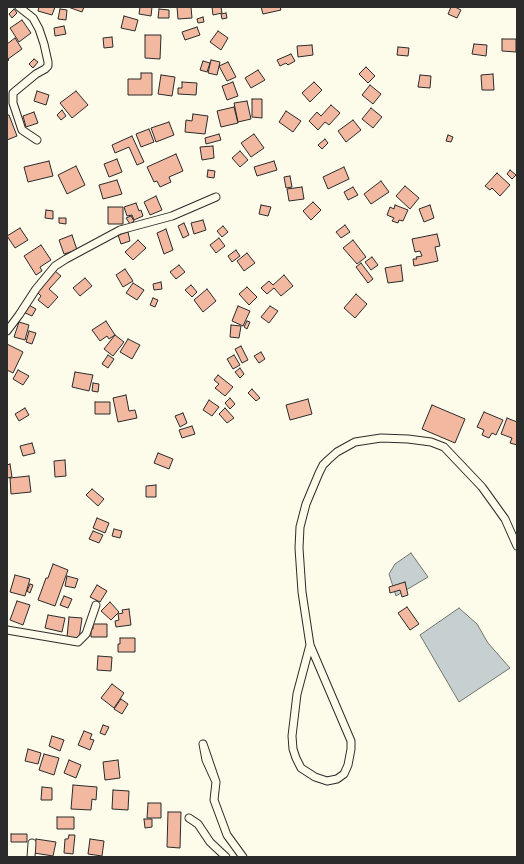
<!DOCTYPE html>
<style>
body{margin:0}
#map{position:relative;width:524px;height:864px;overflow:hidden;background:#fdfbea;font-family:Cabin,sans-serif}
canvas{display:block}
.frame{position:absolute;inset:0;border:8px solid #2b2b2b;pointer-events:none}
</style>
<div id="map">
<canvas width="524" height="864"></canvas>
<div class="frame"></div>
</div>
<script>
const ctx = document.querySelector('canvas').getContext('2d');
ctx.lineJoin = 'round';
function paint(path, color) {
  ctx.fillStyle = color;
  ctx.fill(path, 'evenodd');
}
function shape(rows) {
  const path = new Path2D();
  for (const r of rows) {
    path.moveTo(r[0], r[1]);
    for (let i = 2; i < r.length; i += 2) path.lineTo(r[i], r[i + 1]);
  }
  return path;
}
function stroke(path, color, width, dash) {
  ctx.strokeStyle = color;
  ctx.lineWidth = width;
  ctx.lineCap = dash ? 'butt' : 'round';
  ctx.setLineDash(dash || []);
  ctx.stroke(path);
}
const water = shape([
 [411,553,428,577,396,596,389,574,395,564,411,553],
 [459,608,477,624,488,643,510,668,459,702,420,635,459,608]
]);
paint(water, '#c7d0d0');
stroke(water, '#74746e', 1);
const building = shape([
 [39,7,55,7,52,15,38,11,39,7],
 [68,7,84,7,82,12,68,7],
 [140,7,152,7,151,16,139,14,140,7],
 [177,7,191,7,192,18,178,19,177,7],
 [212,7,221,7,222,13,213,15,212,7],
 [261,7,280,7,281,10,263,14,261,7],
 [451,7,455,7,461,10,457,18,448,14,451,7],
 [14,9,17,13,12,18,9,14,14,9],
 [60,9,67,10,66,20,58,19,60,9],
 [159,9,169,10,169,18,158,18,159,9],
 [226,13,227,18,222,19,221,14,226,13],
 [124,16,138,20,135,31,121,28,124,16],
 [203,17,204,22,198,23,197,19,203,17],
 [22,20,31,33,19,42,10,28,22,20],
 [64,26,66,34,55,36,54,28,64,26],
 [197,27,200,35,185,40,182,32,197,27],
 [218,31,228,38,221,50,210,42,218,31],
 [145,35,161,35,160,59,145,58,145,35],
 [112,37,113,47,104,48,103,38,112,37],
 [15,38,22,49,8,59,9,60,7,61,7,44,15,38],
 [502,39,516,39,516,52,502,51,502,39],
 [474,44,487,45,486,56,472,54,474,44],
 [312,45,313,55,298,57,297,46,312,45],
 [398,47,409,48,408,56,397,55,398,47],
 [291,54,295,61,288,65,286,63,280,66,277,60,291,54],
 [34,59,38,62,33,68,29,64,34,59],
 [211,60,220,62,217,75,208,73,211,60],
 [203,61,210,63,207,72,200,70,203,61],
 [228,62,236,77,227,81,219,66,228,62],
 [366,67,375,76,368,83,359,74,366,67],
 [258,70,265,80,251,88,245,78,258,70],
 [141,73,152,73,152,95,128,95,128,79,141,79,141,73],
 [493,74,494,90,482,90,481,75,493,74],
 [161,75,175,77,172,96,158,94,161,75],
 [420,75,431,76,430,88,418,87,420,75],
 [182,82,197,83,196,95,178,94,178,88,182,88,182,82],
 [233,82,238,96,227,100,222,86,233,82],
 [314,82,322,90,310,102,302,93,314,82],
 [370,85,381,94,373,104,362,95,370,85],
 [37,91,49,95,46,105,34,101,37,91],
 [76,91,88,105,72,118,60,103,76,91],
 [252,99,262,99,262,118,252,117,252,99],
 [247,101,251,119,238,122,234,103,247,101],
 [331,105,340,113,329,125,325,122,318,130,309,121,317,112,321,116,331,105],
 [234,107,238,123,221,127,217,111,234,107],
 [371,108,382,117,373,128,362,119,371,108],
 [62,110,66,116,61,120,57,115,62,110],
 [286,111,301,121,293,132,279,122,286,111],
 [34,112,38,123,26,127,23,116,34,112],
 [193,114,208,116,205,134,185,132,186,120,192,121,193,114],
 [7,115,9,115,17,136,7,140,7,115],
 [353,120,361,130,346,142,338,131,353,120],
 [169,122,174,135,156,142,151,128,169,122],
 [149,129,154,142,141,147,136,134,149,129],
 [219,134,221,140,206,144,205,138,219,134],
 [254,134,264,148,251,157,241,143,254,134],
 [448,135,453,137,451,142,446,141,448,135],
 [132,136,144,162,137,165,129,147,115,153,112,145,132,136],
 [325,139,328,143,322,149,318,145,325,139],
 [213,146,214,158,202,160,200,147,213,146],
 [240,151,248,160,240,167,232,158,240,151],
 [176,154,183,171,169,177,171,182,160,187,157,181,154,182,147,167,176,154],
 [117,159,122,172,109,177,104,164,117,159],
 [49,161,53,176,28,182,24,167,49,161],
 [274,161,277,170,257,176,254,167,274,161],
 [76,166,85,185,67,194,58,175,76,166],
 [344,167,349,179,328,189,323,177,344,167],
 [208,170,215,171,214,178,207,177,208,170],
 [510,170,516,175,512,179,507,174,510,170],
 [497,173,510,185,500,196,492,188,490,190,485,186,497,173],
 [290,176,292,187,286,188,284,177,290,176],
 [117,180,122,194,103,199,99,185,117,180],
 [381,181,389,192,371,204,364,194,381,181],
 [405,186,419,198,410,209,396,196,405,186],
 [302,187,304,199,289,201,287,189,302,187],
 [353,187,358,195,348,200,344,192,353,187],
 [156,196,162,210,150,215,144,202,156,196],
 [313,202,321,210,311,220,303,211,313,202],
 [136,203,139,211,141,210,143,216,134,220,132,215,127,216,124,207,136,203],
 [261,205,271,207,268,216,259,214,261,205],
 [395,205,408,210,403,221,399,220,398,223,392,221,394,218,387,215,390,207,394,209,395,205],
 [430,205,434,218,424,222,419,209,430,205],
 [108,207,123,207,123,224,108,224,108,207],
 [46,210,53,211,53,219,45,218,46,210],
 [131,216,134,221,130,224,126,218,131,216],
 [59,218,66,218,66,224,59,223,59,218],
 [203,220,206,230,194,234,191,223,203,220],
 [184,223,189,235,183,238,178,226,184,223],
 [345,225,350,232,341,238,336,232,345,225],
 [223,226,228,232,222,237,217,231,223,226],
 [20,228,28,240,15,248,7,236,20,228],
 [166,229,173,250,164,254,157,233,166,229],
 [128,232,130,241,121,244,118,235,128,232],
 [437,234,440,246,435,247,438,261,414,266,413,259,417,259,416,257,422,256,420,251,415,252,412,239,437,234],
 [72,235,77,250,64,254,59,240,72,235],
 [219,238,225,246,216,253,210,245,219,238],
 [138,240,146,248,133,260,125,252,138,240],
 [353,240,366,257,357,264,343,248,353,240],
 [41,245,51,260,40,267,42,271,36,275,24,256,41,245],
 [236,250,240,256,232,262,228,256,236,250],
 [247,253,255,263,244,271,237,261,247,253],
 [372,257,378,265,371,270,365,262,372,257],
 [361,263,373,279,368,283,356,267,361,263],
 [179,265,185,272,176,279,170,272,179,265],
 [401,265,403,281,388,283,385,268,401,265],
 [125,269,133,281,123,287,116,275,125,269],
 [55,271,61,276,49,289,58,297,48,308,38,300,41,296,37,292,55,271],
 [284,275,293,286,281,296,274,288,267,294,261,288,269,281,273,285,284,275],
 [85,278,92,286,80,296,73,288,85,278],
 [161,282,162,289,154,290,153,284,161,282],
 [133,283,144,290,137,300,126,293,133,283],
 [191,285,197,292,192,297,185,290,191,285],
 [247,287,257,297,249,305,239,294,247,287],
 [207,289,216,301,203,312,194,300,207,289],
 [356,294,367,304,355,318,344,308,356,294],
 [153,298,158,300,155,307,150,305,153,298],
 [27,304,36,309,32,316,23,312,27,304],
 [238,306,250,311,243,326,232,321,238,306],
 [270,306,278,311,269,323,261,317,270,306],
 [106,321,115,335,109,339,107,336,100,341,92,330,106,321],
 [247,321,250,322,247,329,244,327,247,321],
 [19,322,29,325,25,340,14,337,19,322],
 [231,325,241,326,239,338,230,337,231,325],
 [29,331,36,333,32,344,26,342,29,331],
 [115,335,124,342,113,356,104,349,115,335],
 [128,339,140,345,132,359,120,352,128,339],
 [7,344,23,352,13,373,7,370,7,344],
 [241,346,248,360,242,363,235,349,241,346],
 [261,352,265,359,259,363,254,356,261,352],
 [108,355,114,359,108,368,102,364,108,355],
 [234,355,240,365,233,369,227,359,234,355],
 [240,368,244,374,240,378,235,372,240,368],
 [18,370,29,376,23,385,13,379,18,370],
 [75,372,93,375,89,391,72,387,75,372],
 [218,375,233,387,225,396,215,388,219,384,214,380,218,375],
 [93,383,99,384,98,392,92,391,93,383],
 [252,389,260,398,256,401,248,393,252,389],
 [126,395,129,411,135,410,137,418,118,422,113,398,126,395],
 [230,398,235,404,230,409,225,403,230,398],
 [308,399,312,414,290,420,286,405,308,399],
 [209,400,219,407,212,416,203,410,209,400],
 [95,402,110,402,110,414,95,414,95,402],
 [432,405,465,419,455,443,422,429,432,405],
 [25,408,29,415,19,421,15,414,25,408],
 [225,408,234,418,227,423,219,414,225,408],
 [484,412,503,420,496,435,492,433,489,438,482,435,484,430,477,427,484,412],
 [183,413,187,423,180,427,175,416,183,413],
 [507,418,517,422,517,445,510,443,512,438,501,434,507,418],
 [192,426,195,434,182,438,179,430,192,426],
 [32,443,35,453,23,456,20,446,32,443],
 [158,453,173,459,169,469,154,463,158,453],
 [65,460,66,476,55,477,54,461,65,460],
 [10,464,12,477,7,478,7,465,10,464],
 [29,476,31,492,11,494,10,478,29,476],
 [156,485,156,497,146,497,146,486,156,485],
 [92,489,104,499,98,506,86,495,92,489],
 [97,518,109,523,105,533,93,528,97,518],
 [114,529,122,531,120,538,112,536,114,529],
 [93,531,103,535,99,543,89,539,93,531],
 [53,564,68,570,55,606,38,600,46,578,48,578,53,564],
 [15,575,30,579,25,596,10,592,15,575],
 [67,576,78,579,75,588,65,586,67,576],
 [405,582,408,595,402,597,400,590,390,593,389,587,405,582],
 [30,584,33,585,30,593,27,591,30,584],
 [97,585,107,591,100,602,90,597,97,585],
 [64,596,72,599,68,608,60,605,64,596],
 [17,601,30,605,23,625,10,620,17,601],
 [110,602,119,612,111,620,101,611,110,602],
 [407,607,419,624,410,630,398,613,407,607],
 [129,609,131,625,116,627,115,621,119,620,118,614,123,613,122,610,129,609],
 [48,615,65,618,62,632,45,628,48,615],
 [69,617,82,618,79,639,67,637,69,617],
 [93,624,107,624,107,637,91,637,91,629,93,629,93,624],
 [120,638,135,638,135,652,118,652,118,644,120,644,120,638],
 [98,656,112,657,111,671,97,670,98,656],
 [112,684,124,693,114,708,101,698,112,684],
 [121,699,128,704,122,714,114,709,121,699],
 [103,725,109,727,105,735,100,733,103,725],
 [84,731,92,734,90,739,94,740,90,750,78,745,84,731],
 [52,736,64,740,60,751,49,746,52,736],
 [28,749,41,753,38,764,25,761,28,749],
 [44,754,59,758,54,775,39,770,44,754],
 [69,760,81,765,76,778,64,773,69,760],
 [118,760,120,778,105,780,103,762,118,760],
 [73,785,97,787,96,800,92,799,91,810,71,809,73,785],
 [42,787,52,788,52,800,41,800,42,787],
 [113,790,129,791,128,810,112,809,113,790],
 [148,803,161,803,161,818,147,818,148,803],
 [168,812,181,812,180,848,167,847,168,812],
 [57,817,74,817,74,829,57,829,57,817],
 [144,819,152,819,152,827,145,828,144,819],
 [11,834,27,834,27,842,11,842,11,834],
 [69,835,75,835,73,854,64,853,65,839,68,839,69,835],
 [36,839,56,842,53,856,34,853,36,839],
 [90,839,104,841,102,856,88,854,90,839]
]);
paint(building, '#f2b8a0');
stroke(building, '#2b2b2b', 1);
const minor = shape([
 [19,7,33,18,39,29,44,44,48,62,48,66,45,69,36,74,13,93,13,103,22,130,37,140],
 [7,331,19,315,36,289,55,266,66,259,120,230,172,216,216,197],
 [7,630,78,642,86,634,96,605],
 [310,645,297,694,292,736,293,749,296,758,301,768,315,777,327,781,337,779,344,774,348,765,351,749,351,741,310,645,302,592,299,548,300,527,306,504,319,473,323,465,328,460,337,452,355,442,381,438,408,439,431,442,444,447,482,487,505,519,517,546],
 [216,782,206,760,203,744,216,782,214,800,227,835,243,857],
 [189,818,198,824,210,842,226,857],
 [31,857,32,843]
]);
stroke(minor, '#2b2b2b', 9);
stroke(minor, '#fdfbea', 7);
</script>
